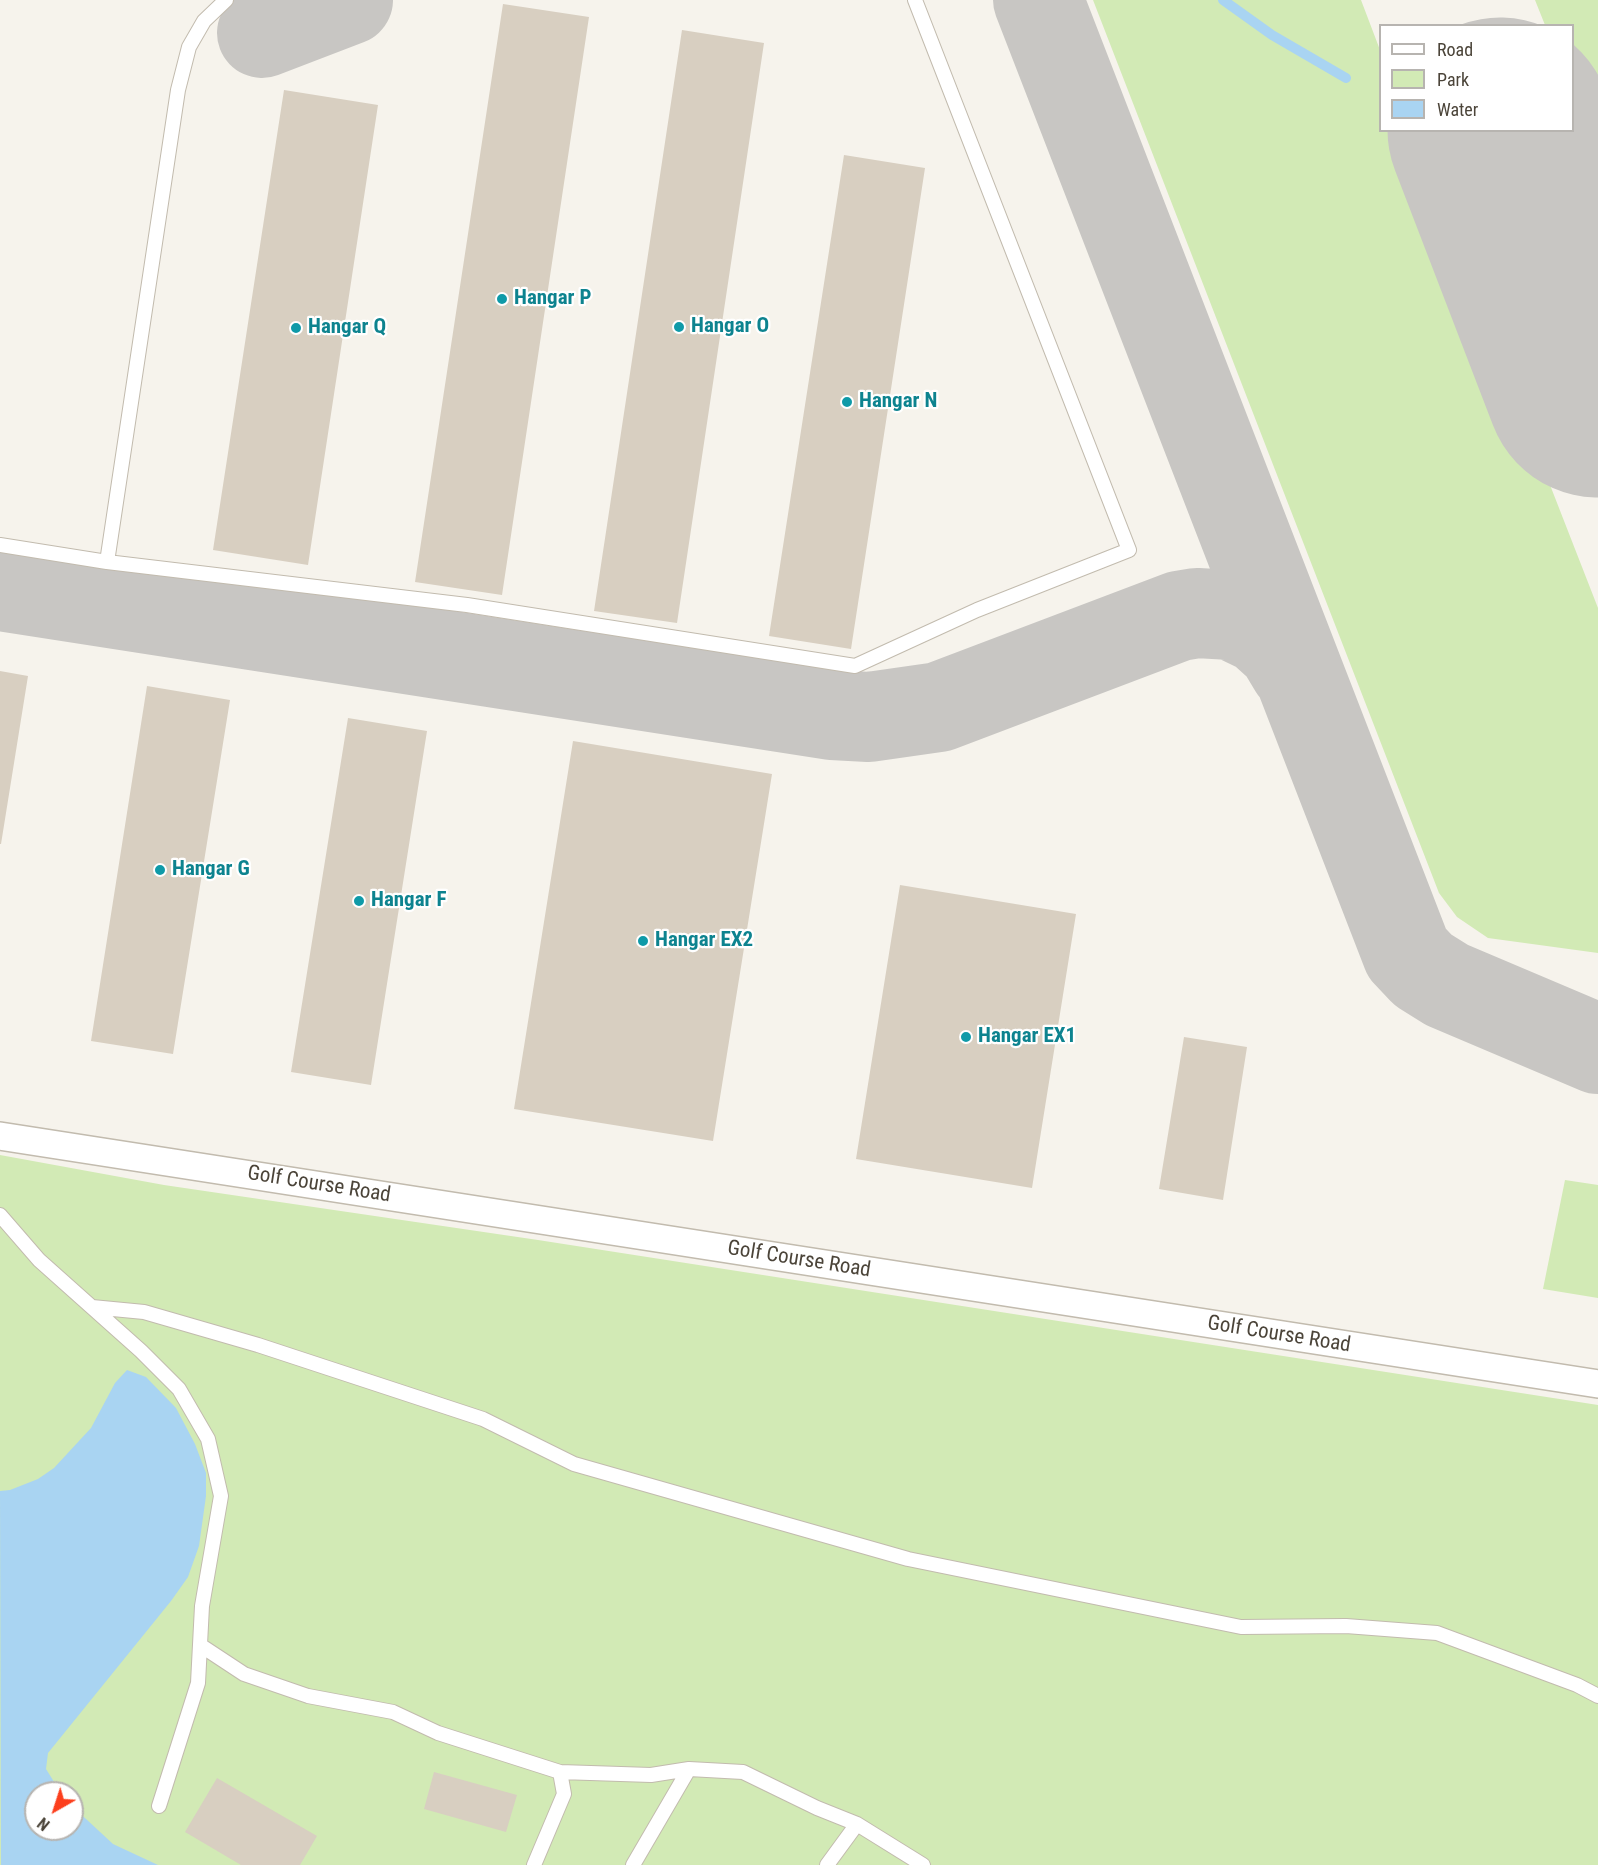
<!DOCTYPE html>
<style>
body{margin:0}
#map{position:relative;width:1598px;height:1865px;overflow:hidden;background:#f6f3ec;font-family:"Roboto Condensed",sans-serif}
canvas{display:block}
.legend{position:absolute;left:1379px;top:24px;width:195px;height:108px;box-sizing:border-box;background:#fff;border:2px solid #b7b4b0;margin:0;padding:8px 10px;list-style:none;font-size:18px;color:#4b4439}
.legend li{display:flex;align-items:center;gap:12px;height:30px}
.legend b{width:30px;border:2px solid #b7b4b0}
.north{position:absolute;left:24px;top:1781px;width:60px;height:60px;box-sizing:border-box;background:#fff;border:2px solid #b7b4b0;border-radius:50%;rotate:219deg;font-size:16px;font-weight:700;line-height:24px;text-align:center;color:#4b4439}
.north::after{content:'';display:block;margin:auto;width:21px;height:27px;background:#fc3f1d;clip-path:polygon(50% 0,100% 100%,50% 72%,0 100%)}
</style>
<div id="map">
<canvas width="1598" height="1865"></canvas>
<ul class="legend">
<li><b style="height:8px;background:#fff"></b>Road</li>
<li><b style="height:16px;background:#d2eab5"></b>Park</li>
<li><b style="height:16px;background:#a9d4f2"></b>Water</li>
</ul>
<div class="north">N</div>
</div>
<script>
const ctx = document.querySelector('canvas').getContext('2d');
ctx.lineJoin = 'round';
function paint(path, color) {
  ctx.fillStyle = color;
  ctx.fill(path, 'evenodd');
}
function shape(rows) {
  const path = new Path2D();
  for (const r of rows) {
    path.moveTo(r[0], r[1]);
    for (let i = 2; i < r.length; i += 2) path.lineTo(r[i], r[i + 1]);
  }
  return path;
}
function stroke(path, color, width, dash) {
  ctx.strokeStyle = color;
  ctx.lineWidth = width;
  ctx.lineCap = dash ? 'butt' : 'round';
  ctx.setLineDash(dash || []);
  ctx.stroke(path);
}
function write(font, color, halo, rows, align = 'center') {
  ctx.font = font + ' "Roboto Condensed",sans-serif';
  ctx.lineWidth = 4.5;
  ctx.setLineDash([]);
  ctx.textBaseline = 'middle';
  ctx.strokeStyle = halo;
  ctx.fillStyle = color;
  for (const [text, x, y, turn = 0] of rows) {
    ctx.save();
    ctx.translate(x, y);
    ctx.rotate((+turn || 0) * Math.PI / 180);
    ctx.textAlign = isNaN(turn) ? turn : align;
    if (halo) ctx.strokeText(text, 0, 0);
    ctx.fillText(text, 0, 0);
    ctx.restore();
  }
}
paint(shape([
 [1093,0,1361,0,1380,50,1380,130,1412,131,1598,608,1598,953,1488,938,1457,917,1439,893],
 [1535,0,1598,0,1598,166,1573,99,1572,26,1545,25],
 [0,1155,164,1185,538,1240,1598,1405,1598,1865,0,1865],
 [36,1793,72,1793,72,1829,36,1829],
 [1565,1180,1598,1185,1598,1298,1543,1289]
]), '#d2eab5');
paint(shape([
 [127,1370,146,1377,176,1408,195,1444,206,1473,206,1496,199,1546,188,1577,171,1601,48,1753,46,1769,61,1793,36,1793,36,1829,72,1829,72,1806,113,1844,158,1865,1,1865,0,1491,10,1490,38,1479,54,1468,91,1428,115,1383]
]), '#a9d4f2');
stroke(shape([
 [1223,0,1272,35,1346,78]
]), '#a9d4f2', 10);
stroke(shape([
 [1038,0,1407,953,1423,970,1447,985,1598,1049],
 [262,33,348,0],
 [0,586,832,715,869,717,939,707,1179,616,1197,613,1232,615,1261,629,1282,648,1294,668]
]), '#c8c6c3', 90);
stroke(shape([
 [1500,130,1598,385]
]), '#c8c6c3', 225);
paint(shape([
 [503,4,589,17,502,595,415,582],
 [682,30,764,43,677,623,594,611],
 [284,90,378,105,308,565,213,550],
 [844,155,925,168,851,649,769,636],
 [0,671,28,676,1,844,0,844],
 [147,686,230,700,173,1054,91,1041],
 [348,718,427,731,371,1085,291,1072],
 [573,741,772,774,713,1141,514,1109],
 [900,885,1076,914,1032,1188,856,1159],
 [1184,1037,1247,1047,1223,1200,1159,1189],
 [434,1772,517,1795,506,1832,424,1809],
 [217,1778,317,1836,300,1865,241,1865,185,1832]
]), '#d8cfc1');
const service = shape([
 [0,545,107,562,178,90,189,47,204,21,226,0],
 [107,562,467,605,855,666,977,610,1129,550,915,0],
 [0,1215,39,1260,141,1351,179,1389,208,1439,221,1496,202,1606,198,1683,159,1806],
 [92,1307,144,1312,258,1345,483,1419,574,1464,908,1559,1241,1627,1346,1626,1437,1633,1577,1685,1598,1696],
 [200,1645,244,1674,308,1696,393,1712,438,1733,560,1772,651,1775,689,1769,743,1772,817,1808,857,1824,923,1865],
 [534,1865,564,1794,560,1772],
 [633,1865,689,1769],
 [827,1865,857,1824]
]);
const minor = shape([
 [0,1136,1598,1384]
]);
stroke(service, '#c2bbae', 16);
stroke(minor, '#c2bbae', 30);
stroke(service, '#fff', 14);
stroke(minor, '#fff', 27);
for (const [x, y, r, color] of [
 [502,299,6,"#0f9aa8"],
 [679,327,6,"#0f9aa8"],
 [296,328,6,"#0f9aa8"],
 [847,402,6,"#0f9aa8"],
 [160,870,6,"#0f9aa8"],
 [359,901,6,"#0f9aa8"],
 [643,941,6,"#0f9aa8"],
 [966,1037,6,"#0f9aa8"]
]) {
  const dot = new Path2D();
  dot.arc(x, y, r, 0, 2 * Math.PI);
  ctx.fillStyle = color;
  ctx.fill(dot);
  stroke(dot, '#fff', 2);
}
write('bold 21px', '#0d838f', '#fff', [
 ["Hangar P",514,299],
 ["Hangar O",691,327],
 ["Hangar Q",308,328],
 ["Hangar N",859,402],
 ["Hangar G",172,870],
 ["Hangar F",371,901],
 ["Hangar EX2",655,941],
 ["Hangar EX1",978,1037]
], 'left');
write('21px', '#4b4439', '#fff', [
 ["Golf Course Road",319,1185,9],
 ["Golf Course Road",799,1260,9],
 ["Golf Course Road",1279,1335,9]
]);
</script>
